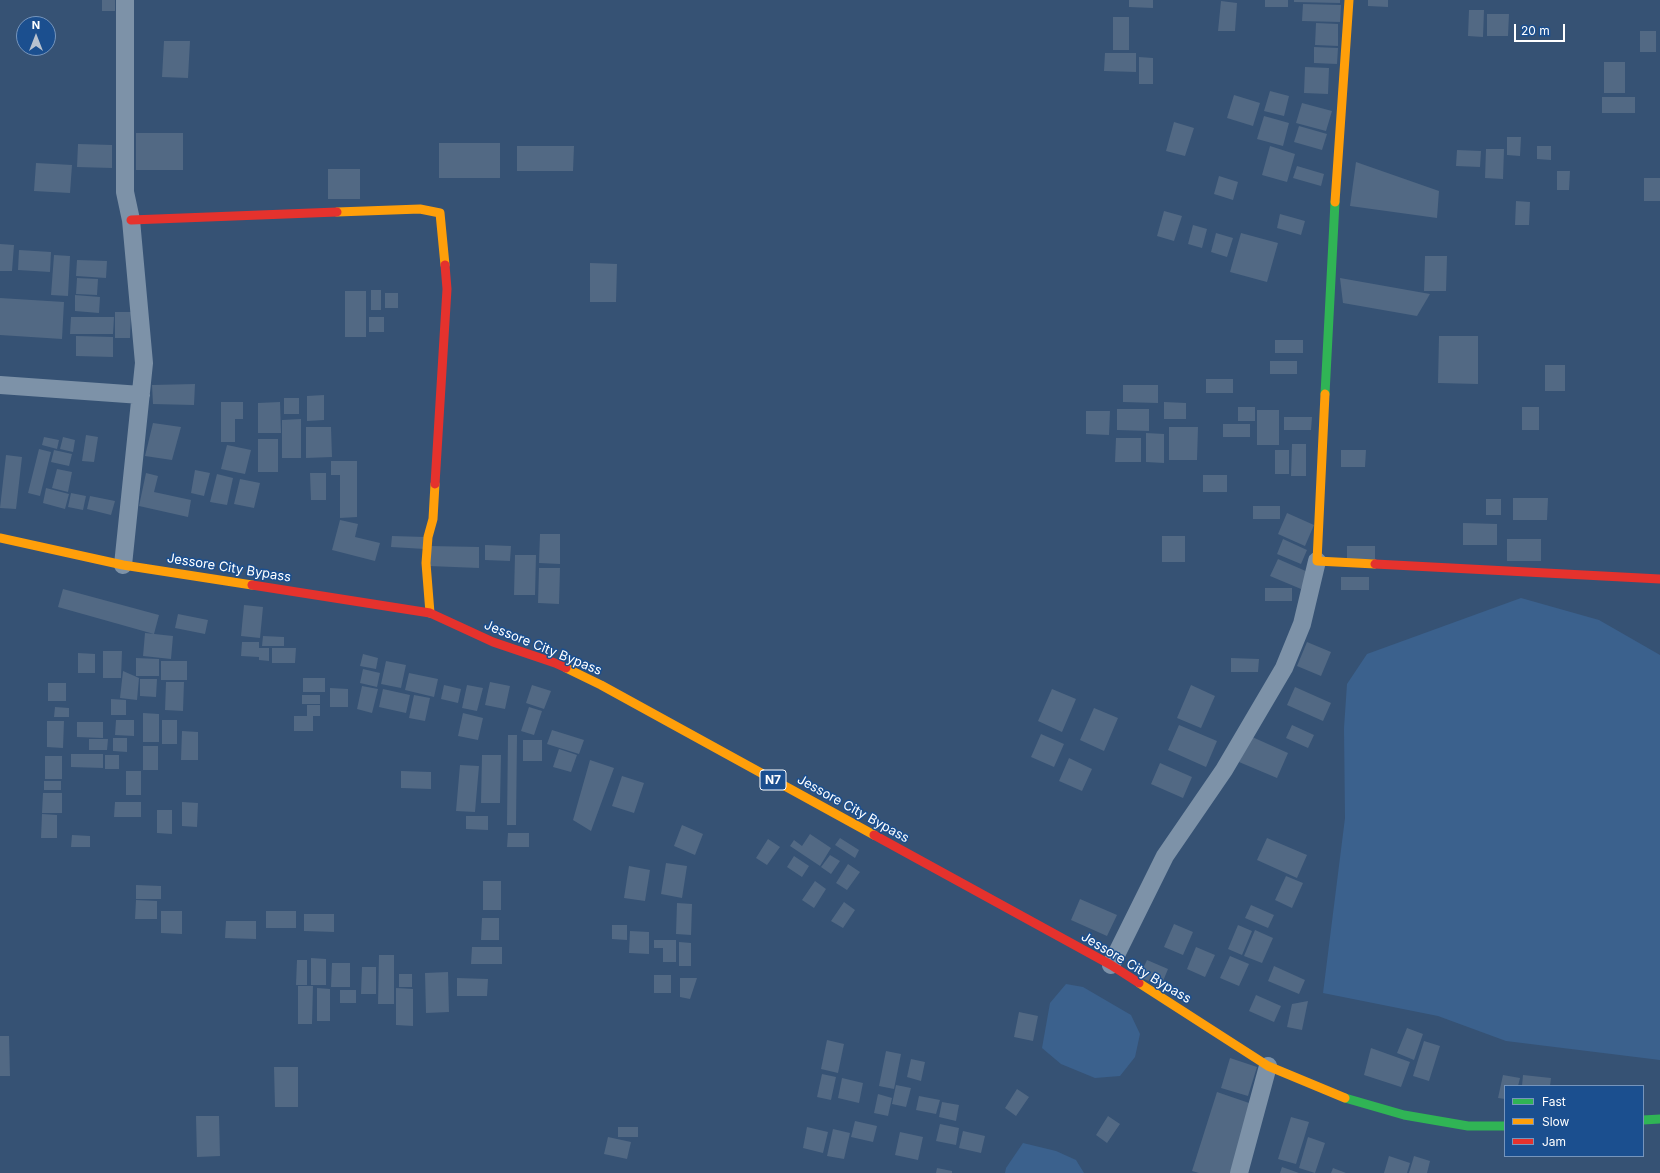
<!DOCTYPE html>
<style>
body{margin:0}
#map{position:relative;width:1660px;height:1173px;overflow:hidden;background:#365274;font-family:Inter,sans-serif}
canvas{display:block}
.legend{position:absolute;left:1504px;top:1085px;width:140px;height:72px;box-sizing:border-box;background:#1b4f8f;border:1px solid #7695bc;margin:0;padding:5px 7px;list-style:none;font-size:12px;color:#fff}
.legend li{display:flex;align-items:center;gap:8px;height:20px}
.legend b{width:20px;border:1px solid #7695bc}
.north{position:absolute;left:16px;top:16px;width:40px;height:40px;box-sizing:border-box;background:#1b4f8f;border:1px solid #7695bc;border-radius:50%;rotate:0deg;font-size:11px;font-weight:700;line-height:16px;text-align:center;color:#fff}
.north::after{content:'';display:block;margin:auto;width:14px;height:18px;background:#b9c2ce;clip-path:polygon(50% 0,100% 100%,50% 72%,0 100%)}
.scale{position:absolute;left:1514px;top:24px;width:51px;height:18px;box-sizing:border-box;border:2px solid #fff;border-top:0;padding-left:5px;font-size:12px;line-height:14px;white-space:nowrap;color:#fff;-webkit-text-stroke:3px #1b4f8f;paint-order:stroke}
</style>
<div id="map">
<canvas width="1660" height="1173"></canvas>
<ul class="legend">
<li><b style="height:5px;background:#30b455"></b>Fast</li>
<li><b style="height:5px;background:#ff9f0a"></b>Slow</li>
<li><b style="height:5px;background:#e5322d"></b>Jam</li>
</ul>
<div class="north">N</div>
<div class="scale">20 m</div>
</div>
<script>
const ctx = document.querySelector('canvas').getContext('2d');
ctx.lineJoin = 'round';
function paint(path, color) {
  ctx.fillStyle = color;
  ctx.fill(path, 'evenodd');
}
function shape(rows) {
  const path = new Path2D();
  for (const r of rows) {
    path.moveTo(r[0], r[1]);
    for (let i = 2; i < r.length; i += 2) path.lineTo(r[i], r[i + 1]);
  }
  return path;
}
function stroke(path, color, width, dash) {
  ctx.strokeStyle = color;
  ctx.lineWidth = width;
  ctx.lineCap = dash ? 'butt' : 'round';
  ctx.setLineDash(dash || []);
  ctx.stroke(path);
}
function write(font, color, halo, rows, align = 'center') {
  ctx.font = font + ' Inter,sans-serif';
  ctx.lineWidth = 3;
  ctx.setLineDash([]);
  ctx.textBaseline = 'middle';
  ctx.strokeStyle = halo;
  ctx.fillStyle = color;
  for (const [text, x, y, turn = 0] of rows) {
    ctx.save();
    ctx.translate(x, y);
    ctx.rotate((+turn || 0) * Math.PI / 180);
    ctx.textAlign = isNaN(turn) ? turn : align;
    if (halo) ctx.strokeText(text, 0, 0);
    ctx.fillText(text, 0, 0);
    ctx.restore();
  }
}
paint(shape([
 [1521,598,1599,620,1660,655,1660,1060,1506,1041,1438,1016,1323,993,1345,818,1344,728,1347,684,1367,654],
 [1066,984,1083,987,1131,1015,1140,1034,1135,1057,1120,1076,1095,1078,1061,1064,1042,1048,1050,1003],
 [1023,1143,1056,1151,1076,1160,1084,1173,1005,1173,1006,1168]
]), '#3b618d');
paint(shape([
 [102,0,115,0,115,11,102,11],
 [1129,0,1153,0,1153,8,1129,7],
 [1265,0,1288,0,1288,7,1265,7],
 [1294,0,1340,0,1340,3,1294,2],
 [1368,0,1388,0,1388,7,1368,6],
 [1221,1,1237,3,1235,31,1218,31],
 [1303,4,1341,5,1340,22,1302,21],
 [1469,10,1484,10,1483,37,1468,36],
 [1487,14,1509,14,1508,36,1487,36],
 [1113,17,1129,17,1129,50,1113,50],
 [1316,23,1338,24,1338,46,1315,45],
 [1640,31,1656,31,1656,52,1640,52],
 [164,41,190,41,188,78,162,77],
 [1314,47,1338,48,1337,64,1314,63],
 [1105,53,1136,53,1136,72,1104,71],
 [1139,57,1153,58,1153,84,1139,84],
 [1604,62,1625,62,1625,93,1604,93],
 [1305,67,1329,68,1328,94,1304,93],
 [1270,91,1289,96,1284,116,1264,111],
 [1234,95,1260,103,1253,126,1227,118],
 [1602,97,1635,97,1635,113,1602,113],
 [1302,103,1332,111,1326,131,1296,123],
 [1264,116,1289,123,1283,146,1257,139],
 [1174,122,1194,128,1185,156,1166,151],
 [1299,126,1327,134,1322,150,1294,142],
 [136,133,183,133,183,170,136,170],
 [1507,137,1521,137,1520,156,1507,155],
 [439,143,500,143,500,178,439,178],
 [78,144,112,145,112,168,77,167],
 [517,146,574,146,573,171,517,171],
 [1270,146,1295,154,1287,182,1262,175],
 [1537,146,1551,146,1551,160,1537,159],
 [1486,149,1504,149,1503,179,1485,178],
 [1457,150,1481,151,1480,167,1456,166],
 [1356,162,1439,191,1437,218,1350,206],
 [36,163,72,165,70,193,34,191],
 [1297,166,1324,174,1321,186,1293,178],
 [328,169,360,169,360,199,328,199],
 [1557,171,1570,171,1569,190,1557,190],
 [1219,176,1238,182,1233,200,1214,194],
 [1644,178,1660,178,1660,201,1644,201],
 [1516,201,1530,202,1529,225,1515,225],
 [1164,211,1182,216,1174,241,1157,236],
 [1280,214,1305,221,1301,235,1277,228],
 [1193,225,1207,229,1202,248,1188,244],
 [1216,233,1233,238,1227,257,1211,252],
 [1241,233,1278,243,1267,282,1230,272],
 [0,244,14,245,12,271,0,271],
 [19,250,51,252,50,272,18,270],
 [54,255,70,256,68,296,51,295],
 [1425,256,1447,256,1446,291,1424,291],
 [77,260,107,261,106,278,76,276],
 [590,263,617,264,616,302,590,302],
 [77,278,98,279,97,295,76,294],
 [1340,278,1430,294,1417,316,1343,303],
 [371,290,381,290,381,310,371,310],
 [345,291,366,291,366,337,345,337],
 [385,293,398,293,398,308,385,308],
 [75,295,100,297,99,313,75,311],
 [0,298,64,302,62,339,0,335],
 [115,312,131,312,130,338,115,338],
 [71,317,114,317,113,334,70,334],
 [369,317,384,317,384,332,369,332],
 [76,336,113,337,113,357,76,356],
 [1439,336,1478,336,1478,384,1438,383],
 [1275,340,1303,340,1303,353,1275,353],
 [1270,361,1297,361,1297,374,1270,374],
 [1545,365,1565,365,1565,391,1545,391],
 [1206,379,1233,379,1233,393,1206,393],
 [195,384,194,405,153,404,152,385],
 [1123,385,1158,385,1158,403,1123,402],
 [324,395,324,420,307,421,307,396],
 [284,398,299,398,299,414,284,414],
 [221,402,243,402,243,419,235,419,235,442,221,442],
 [280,402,281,433,258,433,258,403],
 [1164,402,1186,403,1186,419,1164,419],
 [1238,407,1255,407,1255,421,1238,421],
 [1522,407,1539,407,1539,430,1522,430],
 [1117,409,1149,409,1149,431,1117,430],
 [1257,410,1279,410,1279,445,1257,445],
 [1086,411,1110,411,1109,435,1086,434],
 [1284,417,1312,417,1311,430,1284,430],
 [301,419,301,458,282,458,282,420],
 [153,423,181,427,172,460,145,456],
 [1223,424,1250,424,1250,437,1223,437],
 [306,427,331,427,332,457,306,458],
 [1169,427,1198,427,1197,460,1169,460],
 [1146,433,1164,434,1164,463,1146,462],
 [86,435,98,437,94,462,82,461],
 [44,437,59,440,57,449,42,445],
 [63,437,75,440,73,452,60,449],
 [1116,438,1141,438,1141,462,1115,462],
 [258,439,278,439,278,472,258,472],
 [1292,444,1306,444,1306,476,1291,476],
 [227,445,251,450,245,474,221,469],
 [39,449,51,452,40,496,28,493],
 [54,450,72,454,69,466,51,462],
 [1275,450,1289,450,1289,474,1275,474],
 [1341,450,1366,450,1365,467,1341,467],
 [6,455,22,457,16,509,0,508],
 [331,461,357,461,357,517,340,518,340,475,331,475],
 [57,469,72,472,68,492,52,488],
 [195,470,210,473,204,496,191,493],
 [146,473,158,476,154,492,191,500,188,517,139,506],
 [310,473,326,473,326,500,311,500],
 [217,474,233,478,227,505,210,502],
 [1203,475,1227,475,1227,492,1203,492],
 [240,479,260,483,254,508,234,504],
 [46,488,69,494,65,509,43,503],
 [71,493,86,496,83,510,68,507],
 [90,496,115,501,111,515,87,509],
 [1513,498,1548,498,1547,520,1513,520],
 [1486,499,1501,499,1501,515,1486,515],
 [1253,506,1280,506,1280,519,1253,519],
 [1287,513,1314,525,1305,546,1278,534],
 [340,520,358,524,355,537,380,543,375,561,332,550],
 [1463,523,1497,524,1497,545,1463,545],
 [540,534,560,534,560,564,539,563],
 [392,536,425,537,425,549,391,547],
 [1162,536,1185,536,1185,562,1162,562],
 [1283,539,1307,550,1301,564,1277,554],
 [1507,539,1541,539,1541,561,1507,561],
 [485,545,511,546,510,561,485,560],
 [430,546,479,547,479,568,429,566],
 [1347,546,1375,546,1375,559,1347,559],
 [515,555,536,555,535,595,514,595],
 [1278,559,1308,572,1301,589,1270,576],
 [539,568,560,568,559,604,538,603],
 [1341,577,1369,577,1369,590,1341,590],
 [1265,588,1292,588,1292,601,1265,601],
 [63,589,159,615,154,634,58,607],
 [244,605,263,607,260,638,241,636],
 [178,614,208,620,205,634,175,628],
 [145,633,173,636,171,659,143,656],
 [263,636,284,637,284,646,262,646],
 [242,642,259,642,259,648,269,648,269,661,259,660,259,657,241,656],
 [1307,642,1331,652,1321,676,1297,666],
 [272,648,296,648,295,663,272,663],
 [103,651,122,651,121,678,103,678],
 [78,653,95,654,95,673,78,673],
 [363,654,378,658,376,669,360,666],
 [136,658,159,659,159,676,136,676],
 [1231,658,1259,659,1258,672,1231,672],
 [161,661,187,661,187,680,161,680],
 [386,661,406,665,401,688,381,684],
 [363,669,380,673,377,687,360,683],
 [123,671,139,678,137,700,120,698],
 [409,673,438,679,434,697,405,690],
 [303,678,325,678,325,692,303,692],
 [140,679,157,679,156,697,140,696],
 [166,682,184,682,183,711,165,710],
 [490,682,510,686,505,709,485,705],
 [48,683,66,683,66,701,48,701],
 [444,685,461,689,458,703,441,699],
 [467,685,483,688,477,711,462,708],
 [532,685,551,691,544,709,526,703],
 [1191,685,1215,696,1201,728,1177,718],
 [362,686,378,689,372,713,357,709],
 [1295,687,1331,703,1323,721,1287,705],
 [330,688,348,689,348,707,330,707],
 [383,689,410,695,406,713,379,707],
 [1052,689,1076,699,1062,732,1038,721],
 [302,695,320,695,320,704,302,704],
 [414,695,430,698,425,721,409,718],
 [111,699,126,700,126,715,111,715],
 [307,705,320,705,320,716,313,716,313,731,294,731,294,716,307,716],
 [55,707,69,708,69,717,54,717],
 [529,707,542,711,534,735,521,731],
 [1094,708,1118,718,1104,751,1080,740],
 [143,713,159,714,159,742,143,742],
 [463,713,483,718,478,740,458,736],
 [116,720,134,720,134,736,115,735],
 [162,720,177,720,177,744,162,744],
 [47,721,64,721,63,748,47,747],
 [77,722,103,722,103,738,77,737],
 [1179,725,1217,741,1206,767,1168,750],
 [1292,725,1314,735,1308,748,1286,738],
 [552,730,584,740,579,754,547,744],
 [182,731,198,732,198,760,181,760],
 [1041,734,1064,744,1054,767,1031,757],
 [508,735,517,735,516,825,507,825],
 [1250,736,1288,753,1277,778,1239,762],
 [113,738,127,738,127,752,113,751],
 [89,739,108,739,107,750,89,750],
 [523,740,542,740,542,761,523,761],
 [143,746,158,746,158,770,143,770],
 [559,749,577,755,571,772,553,767],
 [71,754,103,754,103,768,71,767],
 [105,755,119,755,119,769,105,769],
 [482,755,501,755,500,803,481,803],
 [45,756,62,756,62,779,45,779],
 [1069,758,1092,769,1082,791,1059,781],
 [590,760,614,768,591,831,573,820],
 [1160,763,1192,777,1183,798,1151,784],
 [460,765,479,766,475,812,456,811],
 [126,771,141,771,141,795,126,795],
 [401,771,431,772,431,789,401,788],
 [622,776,644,783,634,813,612,806],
 [44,781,61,781,61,790,44,790],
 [43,793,62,793,62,813,42,813],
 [115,802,141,802,141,817,114,817],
 [182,802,198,803,197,827,182,826],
 [157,810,172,810,172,834,157,833],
 [42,814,57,815,57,838,41,838],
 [466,816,488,816,488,830,466,829],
 [682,825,703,834,695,855,674,846],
 [508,833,529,833,529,847,507,847],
 [810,834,831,848,820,866,790,846,794,840,802,846],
 [72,835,90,836,90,847,71,847],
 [840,838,859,850,855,858,835,845],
 [1267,838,1307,855,1297,878,1257,860],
 [768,839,780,847,767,865,756,858],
 [830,855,840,861,831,874,821,867],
 [794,856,809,866,802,877,787,867],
 [666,863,687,866,682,898,661,894],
 [848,864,860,872,847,890,836,883],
 [629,866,650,870,645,901,624,898],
 [1286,876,1303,883,1292,908,1275,900],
 [483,881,501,881,501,910,483,910],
 [815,881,826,889,814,908,802,900],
 [136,885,161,886,161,899,136,899],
 [1080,899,1117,915,1107,936,1071,920],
 [136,900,157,901,157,919,135,919],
 [844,902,855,910,843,928,831,921],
 [677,903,692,904,691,935,676,934],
 [1251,905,1274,915,1268,928,1245,918],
 [161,911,182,911,182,934,161,933],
 [266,911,296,911,296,928,266,928],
 [304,914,334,914,334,932,304,931],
 [482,918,499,918,499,940,481,940],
 [226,921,256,921,256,939,225,938],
 [1174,924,1193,932,1183,955,1164,947],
 [612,925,627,925,627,940,612,939],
 [1238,925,1252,931,1242,955,1228,949],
 [1255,930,1273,938,1262,963,1244,956],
 [630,931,649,932,649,954,629,953],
 [654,940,676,940,676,962,663,962,663,948,654,948],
 [679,942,691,943,691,966,679,966],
 [472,947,502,947,502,964,471,964],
 [1196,947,1215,955,1205,977,1187,969],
 [379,955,394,955,394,1004,378,1004],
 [1230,956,1249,964,1239,986,1220,978],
 [311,958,326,959,326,985,311,985],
 [297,960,307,960,307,985,296,985],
 [1147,960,1168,969,1161,986,1139,977],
 [332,963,350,963,350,987,331,987],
 [1274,966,1305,980,1299,994,1268,981],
 [362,967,376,967,376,994,361,994],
 [448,972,449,1012,426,1013,425,973],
 [399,974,412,974,412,987,399,987],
 [654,975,671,975,671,993,654,993],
 [457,978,488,979,487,996,457,996],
 [680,978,697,978,690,999,680,997],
 [298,986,313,986,312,1024,298,1024],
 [317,988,330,989,330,1021,317,1021],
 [396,988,413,989,413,1026,396,1025],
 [340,990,356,990,356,1003,340,1003],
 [1256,995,1281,1006,1274,1022,1249,1011],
 [1308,1001,1302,1030,1287,1027,1292,1004],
 [1019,1012,1038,1016,1033,1041,1014,1037],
 [1407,1028,1423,1034,1414,1060,1397,1053],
 [0,1036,9,1036,10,1076,0,1076],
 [827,1040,844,1044,838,1073,821,1069],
 [1424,1041,1440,1046,1429,1081,1413,1076],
 [1371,1048,1410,1062,1401,1087,1364,1075],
 [886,1051,901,1054,894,1089,879,1086],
 [1230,1058,1257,1067,1248,1096,1221,1088],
 [911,1059,925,1062,921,1081,907,1077],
 [274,1067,298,1067,298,1107,275,1107],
 [822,1074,836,1077,831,1100,817,1097],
 [1503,1075,1520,1078,1518,1086,1505,1086,1505,1099,1498,1098],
 [1523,1075,1551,1078,1550,1086,1522,1086],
 [842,1078,863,1083,859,1103,838,1098],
 [896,1085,911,1088,906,1107,892,1104],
 [1017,1089,1029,1097,1016,1116,1005,1108],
 [1217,1092,1252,1104,1230,1173,1199,1173,1192,1171],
 [878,1094,892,1098,888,1116,874,1113],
 [919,1096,940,1100,936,1114,916,1110],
 [942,1102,959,1105,956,1121,939,1117],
 [196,1116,219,1116,220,1156,197,1157],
 [1108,1116,1120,1124,1107,1143,1096,1135],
 [1291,1117,1309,1122,1296,1164,1278,1159],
 [855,1121,877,1126,873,1142,851,1137],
 [940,1124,959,1128,956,1145,936,1141],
 [618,1127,638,1127,638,1137,618,1137],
 [807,1127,828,1132,823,1153,803,1148],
 [833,1129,850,1133,844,1159,827,1156],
 [963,1131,985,1136,981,1153,959,1148],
 [900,1132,923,1137,918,1160,895,1155],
 [608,1137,631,1142,627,1159,604,1154],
 [1308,1137,1325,1143,1315,1173,1299,1168],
 [1389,1156,1410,1163,1407,1173,1384,1173],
 [1414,1156,1430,1161,1427,1173,1409,1173],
 [1282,1167,1299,1173,1280,1173],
 [937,1168,952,1171,952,1173,936,1173],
 [1333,1168,1346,1173,1331,1173]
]), '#526984');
stroke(shape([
 [0,385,141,395],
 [123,565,144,363,131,220,125,192,125,0],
 [1111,965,1165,856,1224,770,1284,668,1302,624,1317,561],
 [1239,1173,1268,1066]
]), '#7d92a8', 18);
stroke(shape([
 [1325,394,1335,202],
 [1345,1098,1404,1115,1468,1126,1505,1126],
 [1643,1120,1660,1119]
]), '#30b455', 9);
stroke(shape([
 [1335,202,1349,0],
 [337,212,420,209,440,213,445,265],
 [1325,394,1317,561,1375,564],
 [0,538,123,565,252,585],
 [430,613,426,563,428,537,433,519,435,484],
 [566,668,601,685,874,835],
 [1139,983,1268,1066,1345,1098]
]), '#ff9f0a', 9);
stroke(shape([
 [131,220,337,212],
 [435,484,447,289,445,265],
 [1375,564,1660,579],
 [252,585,430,613,493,642,555,663,566,668],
 [874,835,1111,965,1139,983]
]), '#e5322d', 9);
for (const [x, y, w] of [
 [773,780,26]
]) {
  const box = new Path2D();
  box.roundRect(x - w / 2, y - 10, w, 20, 3);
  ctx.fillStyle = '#1b4f8f';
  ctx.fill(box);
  stroke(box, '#fff', 1);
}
write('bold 12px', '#fff', null, [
 ["N7",773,780]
]);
write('13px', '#fff', '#1b4f8f', [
 ["Jessore City Bypass",229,568,9],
 ["Jessore City Bypass",543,648,22],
 ["Jessore City Bypass",853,809,29],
 ["Jessore City Bypass",1136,968,31]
]);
</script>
